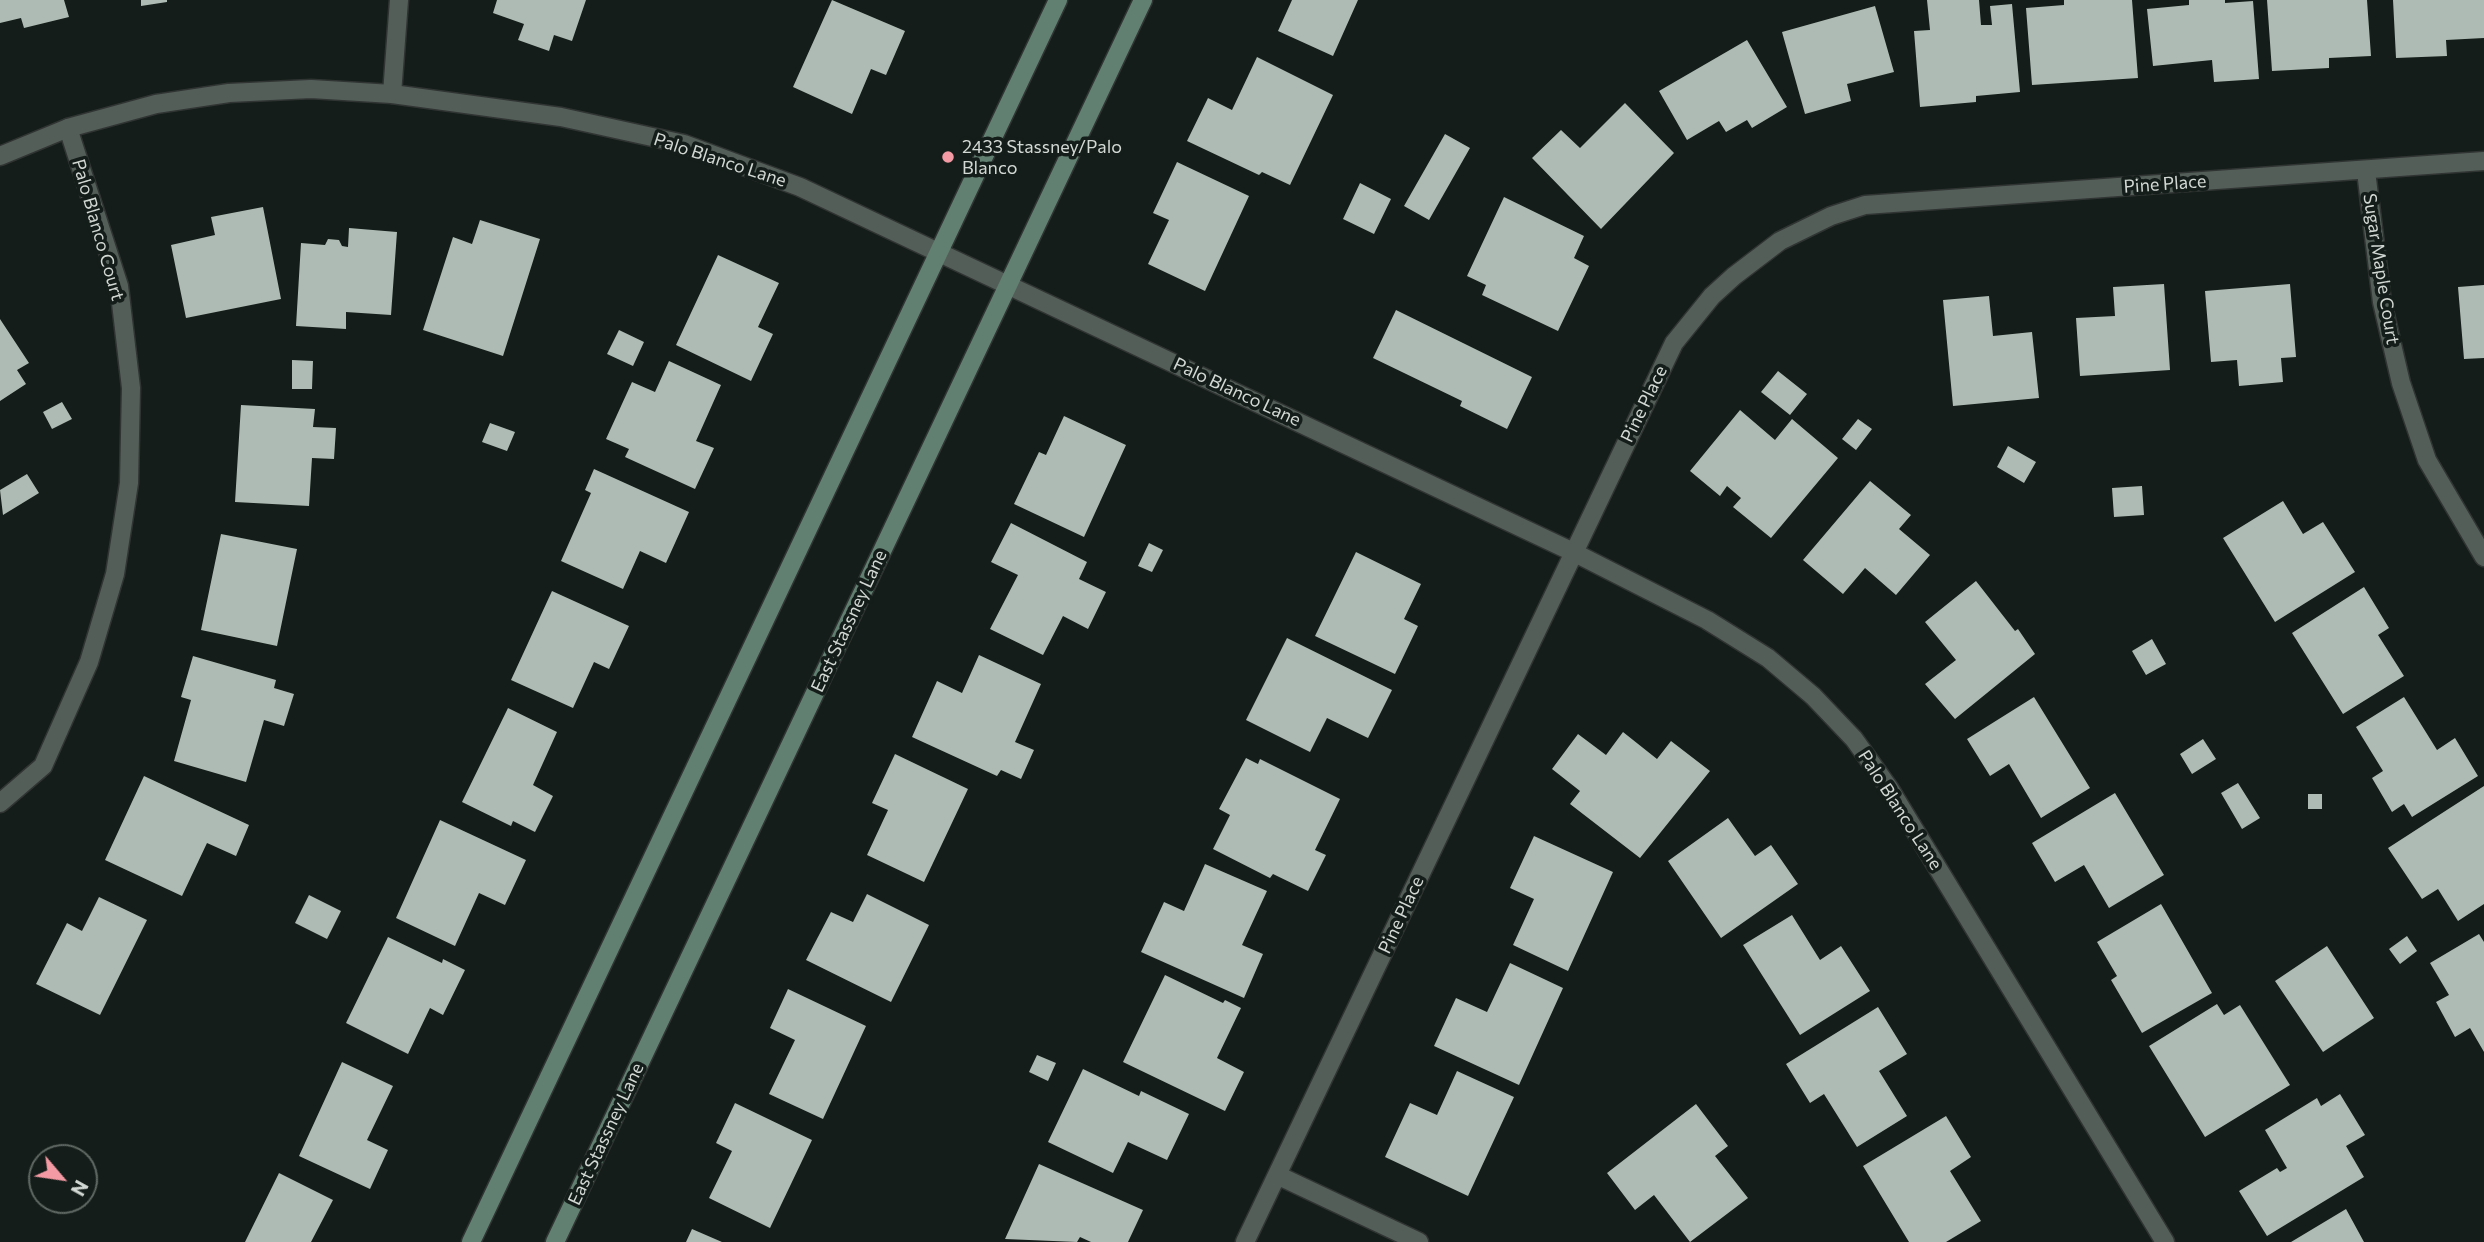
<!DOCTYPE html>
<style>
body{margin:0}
#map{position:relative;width:2484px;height:1242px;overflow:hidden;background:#141d19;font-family:Commissioner,sans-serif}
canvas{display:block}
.north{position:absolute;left:28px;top:1144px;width:70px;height:70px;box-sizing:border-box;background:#141d19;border:2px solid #606864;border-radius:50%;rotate:119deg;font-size:19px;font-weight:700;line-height:28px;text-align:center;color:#d2d8d4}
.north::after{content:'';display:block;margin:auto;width:24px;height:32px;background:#f49aa4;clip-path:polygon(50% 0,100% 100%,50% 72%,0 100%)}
</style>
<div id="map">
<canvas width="2484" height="1242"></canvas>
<div class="north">N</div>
</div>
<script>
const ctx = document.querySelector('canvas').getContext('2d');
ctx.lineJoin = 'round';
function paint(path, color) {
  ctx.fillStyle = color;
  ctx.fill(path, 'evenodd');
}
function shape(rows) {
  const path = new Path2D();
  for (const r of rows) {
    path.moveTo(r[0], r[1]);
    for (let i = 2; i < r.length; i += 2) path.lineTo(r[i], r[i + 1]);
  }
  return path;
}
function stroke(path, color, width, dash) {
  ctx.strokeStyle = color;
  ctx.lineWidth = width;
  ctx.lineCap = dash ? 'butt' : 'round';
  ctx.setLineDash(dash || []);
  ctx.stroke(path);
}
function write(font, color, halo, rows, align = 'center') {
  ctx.font = font + ' Commissioner,sans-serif';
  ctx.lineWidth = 7;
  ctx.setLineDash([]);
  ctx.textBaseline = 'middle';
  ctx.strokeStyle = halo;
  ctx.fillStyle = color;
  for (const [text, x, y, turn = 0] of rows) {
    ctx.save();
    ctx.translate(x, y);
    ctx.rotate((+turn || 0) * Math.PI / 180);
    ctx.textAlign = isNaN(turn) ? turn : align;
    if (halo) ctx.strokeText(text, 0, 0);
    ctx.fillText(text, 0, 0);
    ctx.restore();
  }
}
paint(shape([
 [0,0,64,0,69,17,24,28,21,18,0,23],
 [141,0,167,0,167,2,141,6],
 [497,0,586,0,572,41,554,35,549,51,518,40,524,24,493,13],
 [832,0,905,31,886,75,871,69,852,114,793,87],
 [1292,0,1358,0,1333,56,1278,31],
 [1927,0,1979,0,1981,25,1992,25,1990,6,2012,4,2020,92,1976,96,1976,102,1920,107,1914,31,1930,30],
 [2064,0,2132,0,2138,78,2032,85,2026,8,2064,5],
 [2189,0,2225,0,2225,3,2253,1,2259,79,2214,82,2212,60,2153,66,2147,9,2189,5],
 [2267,0,2367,0,2371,56,2329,58,2329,68,2272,71],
 [2393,0,2484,0,2484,38,2446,40,2447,56,2396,58],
 [1875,6,1894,72,1847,84,1851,101,1805,114,1782,32],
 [1747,40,1787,107,1752,128,1747,120,1726,132,1719,121,1687,140,1659,91],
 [1257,57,1333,95,1290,185,1262,172,1259,175,1187,141,1208,98,1232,110],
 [1625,103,1674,153,1601,229,1532,158,1561,130,1580,148],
 [1445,134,1470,148,1429,220,1404,206],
 [1177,162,1249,196,1205,291,1148,264,1169,220,1153,213],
 [1360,183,1391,199,1374,234,1343,219],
 [1504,197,1584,236,1574,258,1589,266,1558,331,1482,295,1486,285,1467,276],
 [263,207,281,299,186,318,171,245,215,235,211,217],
 [480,220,540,239,503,356,423,330,453,237,472,244],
 [349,228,397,232,391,315,346,312,346,329,296,326,301,243,325,245,328,239,339,240,342,246,348,247],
 [718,255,779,283,758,327,773,334,751,381,676,345],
 [2164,284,2170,370,2080,376,2076,318,2115,316,2113,287],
 [2290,284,2296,357,2281,358,2283,382,2239,386,2237,360,2211,362,2205,291],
 [2484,285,2484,358,2464,359,2458,287],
 [1989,296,1993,336,2032,332,2039,398,1953,406,1943,300],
 [1396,310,1532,377,1507,429,1460,406,1462,401,1373,358],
 [0,319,29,363,17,370,26,384,0,401],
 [619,330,644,342,633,366,607,354],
 [292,360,313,361,312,389,292,389],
 [669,361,721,385,696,441,714,448,695,489,625,457,629,449,606,439,632,382,655,392],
 [1778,371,1807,394,1790,415,1761,392],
 [62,402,72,419,52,429,43,412],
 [241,405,315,409,313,427,336,428,334,459,312,458,309,506,235,502],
 [1740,410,1775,440,1792,419,1838,458,1771,538,1733,507,1741,498,1727,486,1720,496,1690,471],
 [1064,416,1126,445,1084,537,1014,504,1039,452,1046,455],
 [1858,419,1872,429,1856,450,1842,439],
 [490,423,515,432,507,451,482,442],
 [2008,446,2036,462,2024,483,1997,467],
 [594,469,689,512,666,563,640,551,623,589,561,561,591,493,585,490],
 [27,474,39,493,3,515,0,490],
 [1870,481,1911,515,1899,529,1930,555,1896,595,1865,568,1843,594,1803,560],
 [2142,486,2144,515,2114,517,2112,488],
 [2283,501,2303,534,2323,522,2355,572,2275,622,2223,538],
 [1011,523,1087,562,1079,579,1106,592,1088,629,1063,616,1043,655,990,629,1018,575,991,562],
 [221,534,297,549,277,646,201,630],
 [1149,543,1163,550,1152,572,1138,566],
 [1356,552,1421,584,1404,619,1418,626,1395,674,1315,636],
 [1976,581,2015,631,2018,629,2035,654,1955,719,1925,684,1956,660,1925,622],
 [2364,587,2389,628,2378,635,2404,676,2343,714,2292,633],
 [552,591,629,626,609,669,594,662,573,708,511,680],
 [1287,638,1392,690,1368,738,1327,718,1310,752,1246,720],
 [2152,639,2166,664,2146,675,2132,651],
 [979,655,1041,684,1015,742,1034,750,1021,779,1001,770,997,776,912,737,937,681,962,693],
 [193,656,276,680,274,688,294,694,284,726,264,720,246,782,174,761,191,700,181,697],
 [2034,697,2090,788,2041,818,2009,764,1990,776,1967,739],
 [2404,697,2437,750,2455,738,2478,776,2412,817,2404,804,2392,812,2372,778,2383,771,2356,727],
 [508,708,557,732,533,785,553,796,535,832,513,821,511,826,462,802],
 [1623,732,1657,759,1671,741,1710,771,1640,858,1570,804,1580,791,1552,769,1578,734,1606,755],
 [2203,739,2216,759,2192,774,2180,754],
 [895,754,968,789,924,882,867,855,888,810,872,803],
 [1246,758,1258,764,1260,759,1340,799,1315,850,1326,855,1308,891,1273,874,1270,878,1213,849,1230,815,1219,809],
 [144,776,249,825,236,856,207,843,182,896,105,860],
 [2238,783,2260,818,2242,829,2221,793],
 [2484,786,2484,904,2458,921,2438,889,2422,899,2388,848],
 [2115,793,2164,875,2109,908,2084,865,2055,882,2032,843],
 [2308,794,2322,794,2322,809,2308,809],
 [1728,818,1755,856,1771,845,1798,884,1721,938,1668,861],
 [440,820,526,860,505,905,479,893,455,946,396,918],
 [1534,836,1613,872,1568,971,1513,945,1534,899,1510,888],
 [1205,864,1267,891,1242,945,1263,954,1244,998,1141,952,1164,902,1184,911],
 [867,894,929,925,891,1002,806,960,831,912,853,922],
 [309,895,341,911,327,939,295,923],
 [99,897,147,920,100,1015,36,984,67,923,82,931],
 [2161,904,2212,993,2142,1033,2111,980,2117,976,2097,942],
 [1792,915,1820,960,1841,946,1870,991,1800,1035,1743,945],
 [2479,934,2484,942,2484,1052,2470,1028,2455,1037,2436,1002,2449,995,2430,963],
 [2407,936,2417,951,2400,964,2389,949],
 [388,937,442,963,443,959,465,970,443,1015,430,1008,408,1054,346,1023],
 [2327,946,2374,1018,2323,1052,2275,981],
 [1510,963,1563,988,1519,1085,1434,1046,1456,998,1487,1012],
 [1165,975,1223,1003,1225,1000,1241,1008,1217,1058,1244,1072,1225,1111,1123,1062],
 [788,989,866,1026,823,1119,769,1094,795,1040,770,1028],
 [2217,1004,2224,1015,2240,1005,2290,1085,2205,1137,2149,1046],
 [1878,1007,1907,1054,1879,1071,1907,1116,1857,1147,1824,1094,1810,1103,1786,1064],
 [1037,1055,1056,1063,1048,1081,1029,1072],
 [342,1062,393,1086,367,1140,388,1150,370,1189,299,1156],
 [1083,1069,1139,1096,1141,1091,1189,1114,1167,1160,1128,1142,1113,1173,1048,1142],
 [1457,1071,1514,1097,1468,1196,1385,1157,1410,1103,1437,1115],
 [2340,1094,2365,1135,2346,1146,2364,1177,2267,1236,2239,1191,2277,1168,2280,1172,2287,1168,2265,1130,2317,1098,2321,1106],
 [735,1103,812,1140,770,1228,709,1198,732,1151,716,1143],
 [1696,1104,1728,1146,1715,1156,1748,1198,1690,1242,1654,1195,1635,1210,1607,1173],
 [1946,1116,1971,1157,1950,1171,1981,1221,1946,1242,1909,1242,1863,1166],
 [1039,1164,1143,1210,1128,1242,1091,1242,1080,1237,1077,1242,1005,1239],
 [279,1173,333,1200,311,1242,245,1242],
 [2346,1209,2364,1242,2291,1242],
 [692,1229,722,1242,686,1242]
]), '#aebab4');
const minor = shape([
 [392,94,399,0],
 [2366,171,2382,302,2401,383,2427,460,2484,557],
 [0,803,43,766,89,662,115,574,129,483,131,388,119,286,68,128],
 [1277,1175,1419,1242],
 [1245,1242,1674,343,1712,296,1734,276,1780,241,1831,216,1865,205,2484,161]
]);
const tertiary = shape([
 [0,156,68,128,156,104,229,93,311,89,392,94,561,117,684,144,800,187,1573,552,1707,620,1768,658,1813,696,1854,739,1889,788,2165,1242]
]);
const secondary = shape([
 [471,1242,1058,0],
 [555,1242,1143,0]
]);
stroke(minor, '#303533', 21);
stroke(tertiary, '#303533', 21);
stroke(secondary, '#303533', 21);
stroke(minor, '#545e59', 18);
stroke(tertiary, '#545e59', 18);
stroke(secondary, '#628072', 18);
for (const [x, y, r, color] of [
 [948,157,7,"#f49aa4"]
]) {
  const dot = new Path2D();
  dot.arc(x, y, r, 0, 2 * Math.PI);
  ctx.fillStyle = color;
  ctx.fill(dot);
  stroke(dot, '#141d19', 2.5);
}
write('18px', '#d2d8d4', '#141d19', [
 ["2433 Stassney/Palo",962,147],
 ["Blanco",962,168]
], 'left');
write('18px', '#d2d8d4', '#141d19', [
 ["Palo Blanco Lane",720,160,18],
 ["Pine Place",2165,184,-4],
 ["Palo Blanco Court",98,230,74],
 ["Sugar Maple Court",2381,269,81],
 ["Palo Blanco Lane",1237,392,25],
 ["Pine Place",1644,404,-64],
 ["East Stassney Lane",849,621,-65],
 ["Palo Blanco Lane",1900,810,57],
 ["Pine Place",1401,915,-65],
 ["East Stassney Lane",606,1134,-65]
]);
</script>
